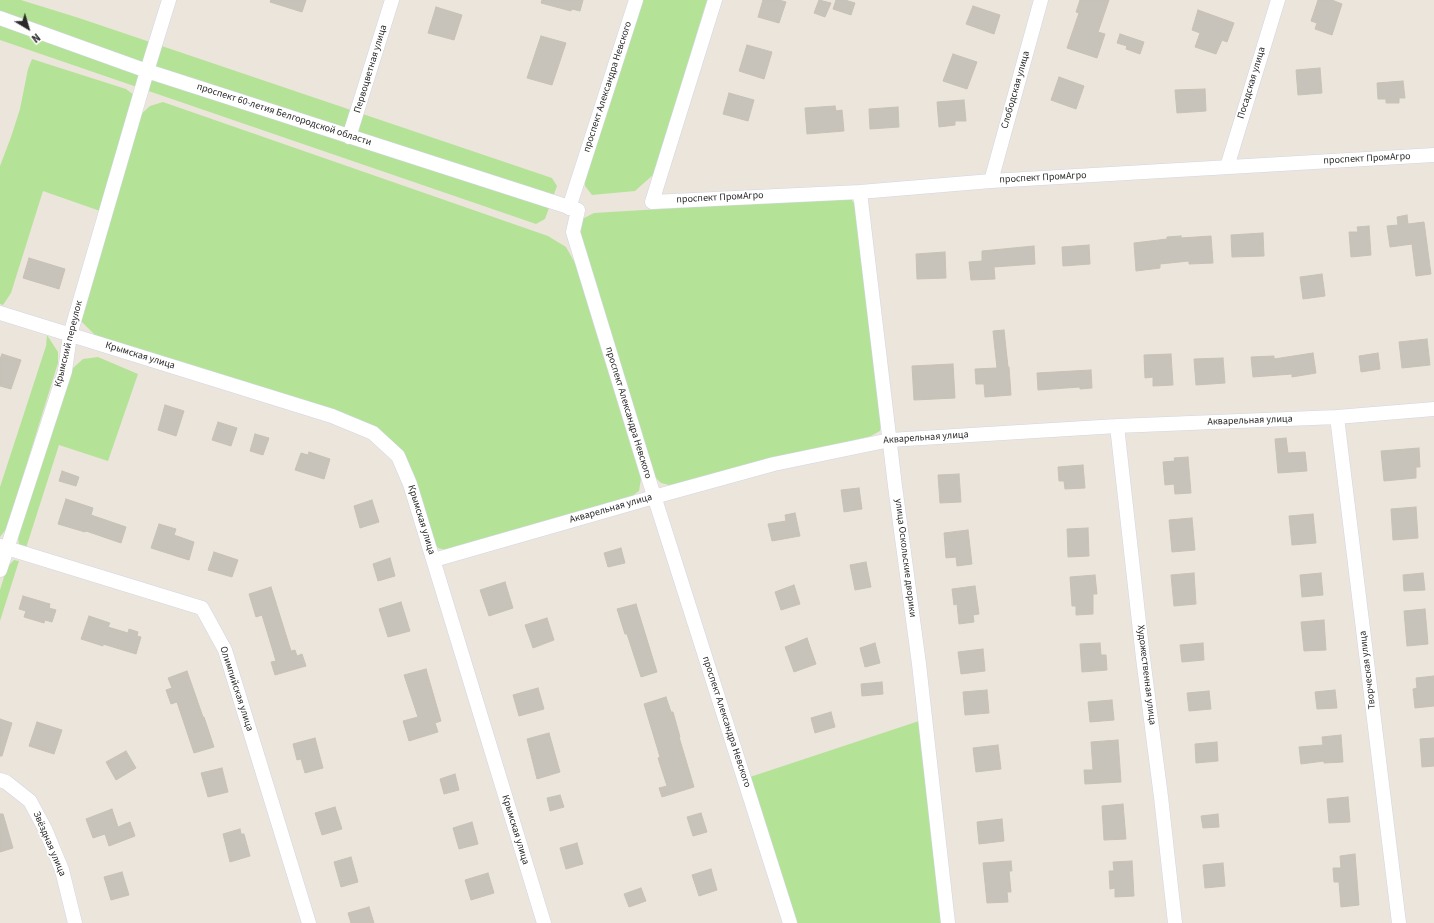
<!DOCTYPE html>
<meta charset="utf-8">
<style>
body{margin:0}
#map{position:relative;width:1434px;height:923px;overflow:hidden;background:#ece5dc;font-family:"Source Sans 3",sans-serif}
canvas{display:block}
.north{position:absolute;left:8px;top:8px;width:40px;height:40px;-webkit-text-stroke:3px #fff;paint-order:stroke;rotate:142deg;font-size:11px;font-weight:700;line-height:16px;text-align:center;color:#2a2a2a}
.north::after{content:'';display:block;margin:auto;width:14px;height:18px;background:#2a2a2a;clip-path:polygon(50% 0,100% 100%,50% 72%,0 100%)}
</style>
<div id="map">
<canvas width="1434" height="923"></canvas>
<div class="north">N</div>
</div>
<script>
const ctx = document.querySelector('canvas').getContext('2d');
ctx.lineJoin = 'round';
function paint(path, color) {
  ctx.fillStyle = color;
  ctx.fill(path, 'evenodd');
}
function shape(rows) {
  const path = new Path2D();
  for (const r of rows) {
    path.moveTo(r[0], r[1]);
    for (let i = 2; i < r.length; i += 2) path.lineTo(r[i], r[i + 1]);
  }
  return path;
}
function stroke(path, color, width, dash) {
  ctx.strokeStyle = color;
  ctx.lineWidth = width;
  ctx.lineCap = dash ? 'butt' : 'round';
  ctx.setLineDash(dash || []);
  ctx.stroke(path);
}
function write(font, color, halo, rows, align = 'center') {
  ctx.font = font + ' "Source Sans 3",sans-serif';
  ctx.lineWidth = 3.5;
  ctx.setLineDash([]);
  ctx.textBaseline = 'middle';
  ctx.strokeStyle = halo;
  ctx.fillStyle = color;
  for (const [text, x, y, turn = 0] of rows) {
    ctx.save();
    ctx.translate(x, y);
    ctx.rotate((+turn || 0) * Math.PI / 180);
    ctx.textAlign = isNaN(turn) ? turn : align;
    if (halo) ctx.strokeText(text, 0, 0);
    ctx.fillText(text, 0, 0);
    ctx.restore();
  }
}
paint(shape([
 [0,0,21,0,79,18,552,178,557,186,545,219,536,224,0,40],
 [641,0,707,0,654,174,635,191,592,195,585,186,585,175],
 [32,59,126,89,134,95,100,211,43,191,11,293,3,305,0,304,0,166,11,137,20,109,28,69],
 [163,102,548,236,566,247,575,263,641,479,639,491,632,496,449,551,438,548,431,538,390,440,96,336,81,321,139,116,150,106],
 [841,198,851,199,856,206,882,421,880,431,871,436,680,484,669,485,661,483,655,477,579,234,579,223,584,218,594,213],
 [47,335,58,352,58,363,7,528,0,537,0,487,46,346],
 [98,357,138,374,108,461,59,445,26,548,19,546,18,537,73,368,83,359],
 [14,560,19,561,0,621,0,590,7,567],
 [919,721,943,923,797,923,750,777]
]), '#b4e398');
const building = shape([
 [271,0,306,0,302,12,270,2,271,0],
 [542,0,583,0,580,11,572,9,571,11,541,3,542,0],
 [763,0,779,0,786,2,779,23,758,17,763,0],
 [819,0,831,3,825,17,814,13,819,0],
 [836,0,845,0,855,3,851,15,833,9,836,0],
 [1080,0,1109,0,1098,32,1105,34,1097,58,1067,48,1079,13,1076,12,1080,0],
 [1318,0,1332,0,1342,4,1332,35,1315,29,1317,23,1311,21,1318,0],
 [973,6,1000,15,994,34,966,24,973,6],
 [436,7,462,15,454,40,428,33,436,7],
 [1198,10,1234,23,1227,42,1222,40,1216,54,1195,47,1200,33,1192,30,1198,10],
 [1120,34,1144,42,1140,54,1126,49,1127,46,1117,43,1120,34],
 [541,36,566,43,552,85,527,78,541,36],
 [747,45,772,52,764,79,739,71,747,45],
 [953,54,977,62,967,89,943,81,953,54],
 [1320,68,1322,93,1298,95,1296,70,1320,68],
 [1059,77,1084,86,1076,109,1051,100,1059,77],
 [1403,81,1405,98,1399,98,1399,103,1386,103,1386,99,1378,99,1377,83,1403,81],
 [1205,89,1206,111,1177,113,1175,90,1205,89],
 [729,93,754,100,748,121,723,114,729,93],
 [964,100,966,121,955,121,955,125,939,127,937,102,964,100],
 [835,106,836,111,842,110,844,131,807,134,805,108,835,106],
 [898,107,899,127,870,129,869,109,898,107],
 [1407,215,1408,224,1424,222,1431,274,1416,276,1412,244,1390,247,1387,226,1398,225,1397,217,1407,215],
 [1369,226,1371,255,1351,257,1349,232,1358,232,1357,227,1369,226],
 [1263,233,1264,256,1232,257,1231,235,1263,233],
 [1181,236,1181,238,1211,236,1213,263,1189,264,1189,261,1160,264,1160,268,1136,271,1134,243,1167,239,1167,237,1181,236],
 [1089,245,1090,264,1063,266,1062,247,1089,245],
 [1034,246,1035,264,994,267,995,279,971,280,969,262,982,261,982,251,1034,246],
 [945,252,946,278,917,279,916,254,945,252],
 [29,258,65,269,59,289,23,278,29,258],
 [1322,274,1325,296,1303,299,1300,277,1322,274],
 [1004,330,1008,367,1009,367,1011,395,985,397,984,384,976,384,975,369,997,368,993,331,1004,330],
 [1427,339,1430,365,1402,368,1399,342,1427,339],
 [1313,353,1316,373,1292,377,1292,374,1253,377,1251,357,1274,356,1274,359,1313,353],
 [1378,353,1380,369,1361,372,1359,356,1378,353],
 [2,354,21,360,11,389,0,386,0,359,2,354],
 [1171,354,1173,385,1153,386,1153,377,1145,378,1144,355,1171,354],
 [1223,358,1225,383,1196,385,1194,359,1223,358],
 [953,364,955,398,914,400,912,366,953,364],
 [1091,370,1092,388,1080,389,1080,387,1038,390,1037,373,1091,370],
 [165,405,184,411,176,436,158,430,165,405],
 [218,422,237,428,231,446,212,440,218,422],
 [255,434,269,438,263,455,250,451,255,434],
 [1286,438,1288,453,1305,452,1307,471,1278,473,1275,439,1286,438],
 [1419,448,1420,467,1416,467,1416,478,1384,481,1381,451,1419,448],
 [309,452,330,459,324,479,295,470,301,453,308,455,309,452],
 [1188,457,1191,493,1175,494,1174,484,1165,485,1163,462,1175,461,1174,458,1188,457],
 [1083,465,1085,488,1065,489,1064,481,1059,481,1058,467,1083,465],
 [62,471,79,477,76,486,59,481,62,471],
 [959,474,961,502,940,503,938,475,959,474],
 [859,488,862,509,844,512,841,490,859,488],
 [66,499,93,508,91,515,126,527,121,543,86,531,85,532,58,524,66,499],
 [372,500,379,522,360,528,354,506,372,500],
 [1416,507,1418,538,1393,540,1391,509,1416,507],
 [795,513,800,536,772,541,768,524,786,521,785,515,795,513],
 [1313,514,1316,543,1292,545,1289,516,1313,514],
 [1192,518,1195,550,1172,552,1169,520,1192,518],
 [159,524,176,529,174,535,194,542,189,560,151,548,159,524],
 [1088,528,1089,556,1068,557,1067,529,1088,528],
 [968,530,972,564,957,566,956,557,946,558,944,533,968,530],
 [621,548,625,563,608,567,604,553,621,548],
 [214,552,238,560,232,577,208,570,214,552],
 [390,558,395,576,378,581,373,564,390,558],
 [866,562,871,587,855,590,850,565,866,562],
 [1194,573,1196,604,1174,606,1171,575,1194,573],
 [1321,573,1323,595,1302,597,1300,575,1321,573],
 [1423,573,1425,590,1404,591,1403,575,1423,573],
 [1095,575,1097,594,1093,594,1093,614,1076,615,1076,606,1072,606,1070,577,1095,575],
 [505,582,513,608,489,616,480,590,505,582],
 [794,585,800,604,781,610,775,592,794,585],
 [975,586,979,614,973,615,974,622,959,624,957,604,954,605,952,589,975,586],
 [271,587,291,651,295,650,297,656,302,654,306,666,275,675,271,662,276,661,262,615,256,617,249,594,271,587],
 [23,596,50,604,49,608,56,610,52,622,45,620,44,623,24,617,26,611,19,609,23,596],
 [401,602,410,631,388,637,379,609,401,602],
 [636,604,657,672,641,677,627,634,625,634,617,609,636,604],
 [1425,609,1428,644,1407,646,1404,611,1425,609],
 [89,616,110,623,108,627,128,633,129,629,138,632,137,636,141,637,136,654,103,644,103,646,81,639,89,616],
 [547,618,554,640,533,648,525,625,547,618],
 [1324,620,1326,650,1304,651,1301,622,1324,620],
 [807,638,816,664,794,672,785,647,807,638],
 [875,643,880,663,865,667,860,648,875,643],
 [1100,643,1101,655,1106,655,1107,670,1082,672,1080,644,1100,643],
 [1203,643,1204,660,1182,662,1180,645,1203,643],
 [983,649,985,671,961,674,958,652,983,649],
 [426,669,441,721,435,723,438,732,409,741,403,721,418,717,404,675,426,669],
 [187,671,203,717,204,717,214,747,194,753,177,702,171,704,166,690,172,688,168,678,187,671],
 [1434,676,1434,706,1415,708,1413,689,1417,688,1416,678,1434,676],
 [882,682,883,694,862,696,861,684,882,682],
 [538,688,544,709,519,716,513,695,538,688],
 [987,690,989,713,965,715,963,692,987,690],
 [1335,690,1337,708,1317,709,1315,692,1335,690],
 [1209,691,1211,709,1189,711,1187,693,1209,691],
 [666,697,671,712,673,712,680,737,679,737,694,787,662,797,659,788,667,786,658,758,660,757,644,704,666,697],
 [1112,700,1114,720,1090,722,1088,702,1112,700],
 [831,712,835,727,815,733,811,718,831,712],
 [0,719,12,723,2,756,0,756,0,719],
 [37,722,62,730,54,754,29,746,37,722],
 [549,733,560,772,537,779,527,739,549,733],
 [1341,735,1343,762,1324,763,1324,761,1301,764,1299,747,1323,745,1322,737,1341,735],
 [315,738,323,768,305,773,301,759,297,760,293,744,315,738],
 [1434,738,1434,766,1422,767,1420,739,1434,738],
 [1118,740,1121,782,1085,784,1084,770,1093,770,1091,742,1118,740],
 [1217,742,1218,761,1196,763,1195,744,1217,742],
 [998,745,1001,769,976,772,973,748,998,745],
 [126,751,136,768,116,780,106,762,126,751],
 [222,768,228,792,208,797,201,773,222,768],
 [455,774,459,790,444,794,440,779,455,774],
 [560,795,564,807,550,811,547,798,560,795],
 [1348,797,1350,822,1329,823,1327,799,1348,797],
 [1123,804,1126,839,1104,840,1102,806,1123,804],
 [335,807,342,829,322,835,315,813,335,807],
 [112,809,118,827,130,822,135,836,109,846,105,834,93,838,86,819,112,809],
 [701,813,707,832,693,836,687,817,701,813],
 [0,814,3,814,13,848,0,852,0,814],
 [1218,814,1219,827,1203,828,1201,816,1218,814],
 [1002,819,1004,841,979,844,977,822,1002,819],
 [472,822,478,844,459,849,453,828,472,822],
 [240,829,241,834,244,834,250,856,230,862,223,834,240,829],
 [577,843,583,864,566,869,560,848,577,843],
 [1355,854,1359,905,1341,907,1339,882,1334,882,1333,868,1341,868,1340,856,1355,854],
 [351,857,358,882,341,887,334,862,351,857],
 [1011,861,1012,871,1009,871,1011,892,1007,892,1008,902,987,903,983,863,1011,861],
 [1132,861,1134,896,1115,897,1115,888,1110,889,1109,871,1114,871,1113,862,1132,861],
 [1223,863,1225,886,1205,888,1203,865,1223,863],
 [711,869,717,890,699,896,692,875,711,869],
 [122,872,129,895,111,900,104,877,122,872],
 [488,873,494,893,471,900,465,880,488,873],
 [641,888,646,901,629,907,624,894,641,888],
 [369,907,374,923,351,923,348,913,369,907]
]);
paint(building, '#c7c3ba');
stroke(building, '#c8c1b5', 1);
const minor = shape([
 [715,0,652,202,860,192,991,181,1434,155],
 [0,18,147,71,578,210,573,232,649,480,790,923],
 [349,137,392,0],
 [1227,167,1278,0],
 [991,181,1041,0],
 [860,192,895,486,919,664,948,923],
 [569,208,636,0],
 [0,313,332,416,373,433,398,456,410,484,544,923],
 [1337,417,1399,923],
 [1117,426,1143,658,1161,797,1175,923],
 [0,546,202,608,225,650,309,923],
 [434,560,654,497,774,464,890,440,1117,426,1337,417,1434,409],
 [0,570,65,371,70,335,147,71,169,0],
 [0,780,6,782,30,801,45,829,62,870,75,923]
]);
stroke(minor, '#d1d5e3', 15);
stroke(minor, '#fff', 14);
write('10px', '#2a2a2a', '#fff', [
 ["Первоцветная улица",371,69,-73],
 ["Посадская улица",1252,83,-73],
 ["проспект Александра Невского",608,87,-72],
 ["Слободская улица",1016,90,-74],
 ["проспект 60-летия Белгородской области",284,115,18],
 ["проспект ПромАгро",1367,159,-3],
 ["проспект ПромАгро",1043,178,-3],
 ["проспект ПромАгро",720,198,-3],
 ["Крымский переулок",69,344,-76],
 ["Крымская улица",140,356,17],
 ["проспект Александра Невского",628,413,73],
 ["Акварельная улица",1250,421,-2],
 ["Акварельная улица",926,438,-4],
 ["Акварельная улица",611,509,-16],
 ["Крымская улица",421,520,73],
 ["улица Оскольские дворики",905,558,83],
 ["Творческая улица",1368,670,-97],
 ["Художественная улица",1146,675,83],
 ["Олимпийская улица",236,689,72],
 ["проспект Александра Невского",726,722,72],
 ["Крымская улица",515,830,73],
 ["Звёздная улица",49,844,67]
]);
</script>
